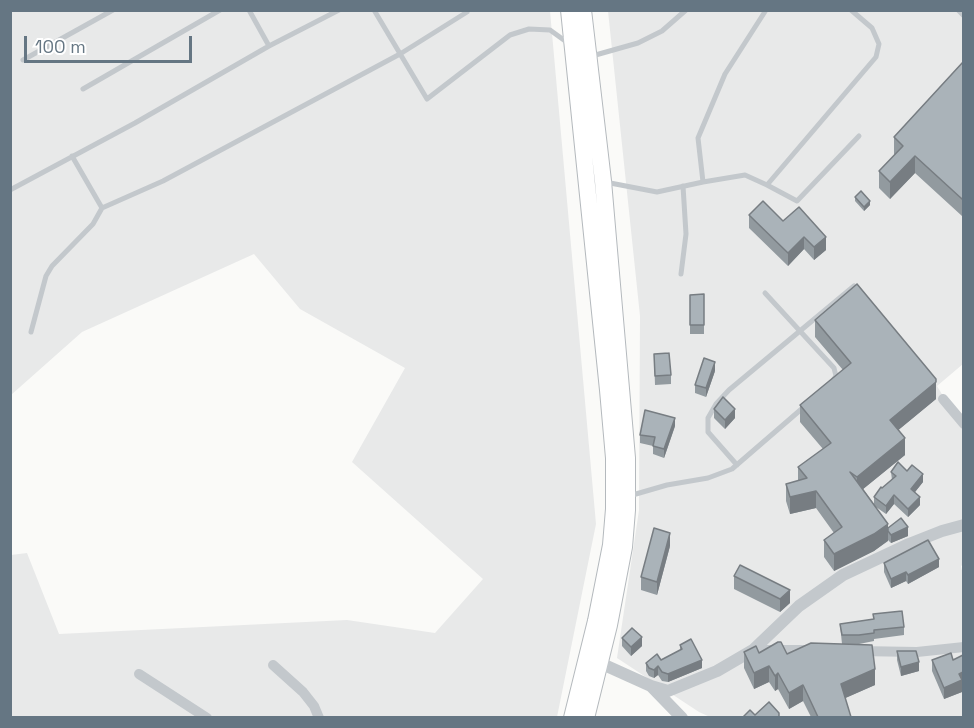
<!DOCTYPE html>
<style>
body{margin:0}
#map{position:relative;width:974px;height:728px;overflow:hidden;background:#fafaf8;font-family:"Space Grotesk",sans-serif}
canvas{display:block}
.frame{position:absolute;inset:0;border:12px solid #657683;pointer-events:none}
.scale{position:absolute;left:24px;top:36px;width:168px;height:27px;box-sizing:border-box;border:3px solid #657683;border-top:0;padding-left:8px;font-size:18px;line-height:21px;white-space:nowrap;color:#657683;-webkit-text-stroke:4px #fff;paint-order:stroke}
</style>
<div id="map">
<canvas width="974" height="728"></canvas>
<div class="frame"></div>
<div class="scale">100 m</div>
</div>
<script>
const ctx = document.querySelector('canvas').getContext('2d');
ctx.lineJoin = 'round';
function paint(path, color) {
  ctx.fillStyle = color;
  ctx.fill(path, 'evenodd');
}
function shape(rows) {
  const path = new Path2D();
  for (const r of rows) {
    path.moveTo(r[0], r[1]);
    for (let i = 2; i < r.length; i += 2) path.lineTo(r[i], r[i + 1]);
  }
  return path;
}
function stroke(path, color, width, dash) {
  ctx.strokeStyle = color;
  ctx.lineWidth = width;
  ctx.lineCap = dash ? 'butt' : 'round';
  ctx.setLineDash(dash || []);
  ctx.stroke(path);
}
paint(shape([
 [11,11,550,11,596,524,557,717,11,717,11,555,27,553,59,634,347,620,435,633,483,579,352,462,405,368,300,309,254,254,82,332,11,395],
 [608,11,963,11,963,364,937,386,963,429,964,564,961,566,964,580,963,717,710,717,699,712,617,658,639,510,640,316]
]), '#e8e9e9');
const trunk = shape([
 [569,10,608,390,614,458,614,509,611,545,596,621,572,718],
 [583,10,603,181,627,458,627,510,624,547,609,625,586,718]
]);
stroke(trunk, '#b4b9bd', 18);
stroke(shape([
 [249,10,269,46],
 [374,10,427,99,510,35,529,29,550,30,568,43],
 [958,10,964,16],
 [592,56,638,43,662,31,686,10],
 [23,60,113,10],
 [83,89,220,10],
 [72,156,102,208,163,181,400,54,467,12],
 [605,182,657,192,703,182,698,138,725,74,766,10],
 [703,182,745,175,767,185,876,57,879,44,872,28,851,10],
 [767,185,797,201,859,136],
 [10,190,135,123,269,46,339,10],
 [681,274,686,234,683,186],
 [765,293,834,368,836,376,832,382],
 [31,332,46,276,52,266,93,224,102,208],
 [737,465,708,432,708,418,716,404,729,390,854,286],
 [629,496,667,485,708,478,732,469,805,406]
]), '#c3c8cc', 5);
stroke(shape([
 [943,399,964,424],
 [753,650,807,650],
 [858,651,917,652,964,647],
 [273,665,303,692,314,706,319,718],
 [139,674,207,718]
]), '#c3c8cc', 10);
stroke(shape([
 [594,662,600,663,651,686,682,718],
 [651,686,668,691,717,671,753,650,799,606,843,575,909,544,942,531,964,525]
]), '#c3c8cc', 12);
stroke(trunk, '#fff', 16);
paint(shape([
 [963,62,963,214,962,216,915,173,890,199,879,188,879,171,895,155,894,154,894,137],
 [855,197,870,205,864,211,855,201],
 [749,215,783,221,826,250,814,260,804,249,788,266,749,228],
 [704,294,704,334,690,334,690,295],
 [815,320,936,396,936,399,898,430,905,455,863,489,874,504,874,497,892,480,891,472,907,471,923,482,915,492,920,505,908,517,894,504,886,514,876,507,888,528,908,536,891,543,888,540,874,551,834,571,824,557,824,540,834,533,816,508,790,514,786,501,786,484,798,481,798,467,823,449,800,422,800,405,843,370,815,337],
 [654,354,671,375,671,384,655,385],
 [715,371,706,397,695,393,695,385],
 [714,409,735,418,725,429,714,418],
 [675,426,664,458,653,454,653,446,640,443,640,435],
 [670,546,657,595,641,590,641,577],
 [884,563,939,567,908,584,906,581,891,588,884,572],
 [734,576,790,603,780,612,734,589],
 [840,624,904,627,904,635,874,639,874,641,859,644,842,644],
 [622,638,642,646,631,656,622,646],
 [680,645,702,668,668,682,662,681,658,675,654,678,649,676,646,671,646,663,661,660,680,650],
 [897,651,919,671,901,676,897,660],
 [744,652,787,654,875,685,845,698,851,717,811,717,803,701,789,709,778,689,775,691,769,682,754,689,744,668],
 [932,660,953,660,962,684,962,692,944,699,932,671]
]), '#929a9f');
paint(shape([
 [915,156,915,173,890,199,890,182],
 [963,197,963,214,962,216,962,199],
 [870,201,870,205,864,211,864,207],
 [804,237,804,249,788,266,788,253],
 [826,237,826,250,814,260,814,247],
 [715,362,715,371,706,397,706,388],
 [936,379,936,399,890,437,890,420],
 [735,409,735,418,725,429,725,420],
 [675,418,675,426,664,458,664,449],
 [905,438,905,455,857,494,857,477],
 [923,474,923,482,911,497,911,489],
 [816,491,816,508,790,514,790,497],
 [894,495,894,504,886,514,886,506],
 [920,497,920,505,908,517,908,509],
 [888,524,888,541,874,551,834,571,834,554],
 [908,527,908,536,891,543,891,535],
 [670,533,670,546,657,595,657,582],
 [939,559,939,567,908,584,908,575],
 [906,572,906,581,891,588,891,579],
 [790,590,790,603,780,612,780,599],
 [642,637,642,646,631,656,631,647],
 [702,660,702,668,668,682,668,674],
 [919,662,919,671,901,676,901,667],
 [658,666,658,675,654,678,654,670],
 [769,666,769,682,754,689,754,673],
 [875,669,875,685,841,700,841,684],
 [963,672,963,683,962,684,962,692,944,699,944,688,959,674],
 [778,673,778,689,775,691,775,676],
 [803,685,803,701,789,709,789,693]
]), '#777d82');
const building = shape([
 [963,62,963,197,962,199,915,156,890,182,879,171,903,146,894,137,963,62],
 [861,191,870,201,864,207,855,197,861,191],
 [763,201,783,221,799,207,826,237,814,247,804,237,788,253,749,215,763,201],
 [857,284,936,379,936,382,890,420,905,438,857,477,850,472,888,524,874,534,834,554,824,540,842,527,816,491,790,497,786,484,807,478,798,467,831,443,800,405,851,363,815,320,857,284],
 [704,294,704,325,690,325,690,295,704,294],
 [669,353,671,375,655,376,654,354,669,353],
 [704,358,715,362,706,388,695,385,704,358],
 [723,397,735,409,725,420,714,409,723,397],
 [645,410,675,418,664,449,653,446,655,437,640,435,645,410],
 [898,462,907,471,912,465,923,474,911,489,920,497,908,509,894,495,886,506,874,497,881,487,882,488,896,476,891,472,898,462],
 [901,518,908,527,891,535,888,531,888,528,901,518],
 [654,528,670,533,657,582,641,577,654,528],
 [928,540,939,559,908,575,906,572,891,579,884,563,928,540],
 [740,565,790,590,780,599,734,576,740,565],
 [902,611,904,627,874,630,874,633,859,635,842,635,840,624,874,619,873,614,902,611],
 [632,628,642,637,631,647,622,638,632,628],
 [691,639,702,660,668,674,662,672,658,666,654,670,649,668,646,663,657,654,661,660,682,649,680,645,691,639],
 [778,642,781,642,787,654,811,643,872,645,875,669,841,684,851,717,818,717,803,685,789,693,778,673,775,676,769,666,754,673,744,652,756,646,759,653,778,642],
 [897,651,916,651,919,662,901,667,897,651],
 [951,653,953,660,963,655,963,672,959,674,962,680,944,688,932,660,951,653],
 [769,702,779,713,779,716,778,717,743,717,750,710,755,715,769,702]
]);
paint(building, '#aab3b9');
stroke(building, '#777d82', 1.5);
</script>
